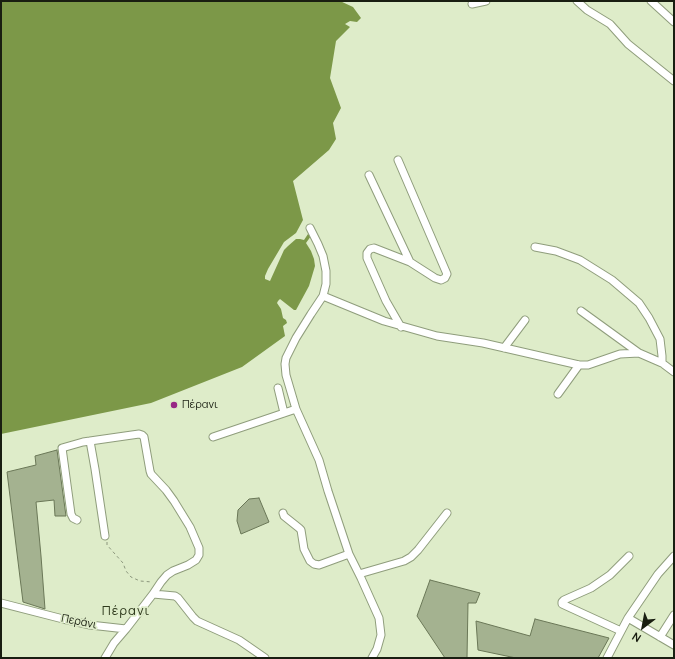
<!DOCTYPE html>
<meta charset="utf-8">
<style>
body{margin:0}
#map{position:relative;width:675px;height:659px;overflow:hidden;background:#deecc9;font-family:Manrope,sans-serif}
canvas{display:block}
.frame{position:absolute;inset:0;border:2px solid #191e11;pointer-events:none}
.north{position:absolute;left:623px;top:607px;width:40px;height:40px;-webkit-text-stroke:3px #deecc9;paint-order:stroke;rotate:212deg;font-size:11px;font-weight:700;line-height:16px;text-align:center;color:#191e11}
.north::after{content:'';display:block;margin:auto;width:14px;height:18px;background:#191e11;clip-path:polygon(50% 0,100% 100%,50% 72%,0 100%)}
</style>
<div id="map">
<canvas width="675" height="659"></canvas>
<div class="frame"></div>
<div class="north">N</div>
</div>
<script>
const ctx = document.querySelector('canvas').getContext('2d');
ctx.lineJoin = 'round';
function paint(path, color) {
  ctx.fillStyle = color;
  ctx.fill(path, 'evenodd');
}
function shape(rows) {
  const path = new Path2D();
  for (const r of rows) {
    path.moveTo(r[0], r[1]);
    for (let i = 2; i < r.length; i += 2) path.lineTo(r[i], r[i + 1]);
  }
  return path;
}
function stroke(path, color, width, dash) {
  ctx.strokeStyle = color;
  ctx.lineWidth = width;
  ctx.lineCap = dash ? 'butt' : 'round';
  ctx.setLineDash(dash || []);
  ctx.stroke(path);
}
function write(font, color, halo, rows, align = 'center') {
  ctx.font = font + ' Manrope,sans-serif';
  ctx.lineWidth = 3.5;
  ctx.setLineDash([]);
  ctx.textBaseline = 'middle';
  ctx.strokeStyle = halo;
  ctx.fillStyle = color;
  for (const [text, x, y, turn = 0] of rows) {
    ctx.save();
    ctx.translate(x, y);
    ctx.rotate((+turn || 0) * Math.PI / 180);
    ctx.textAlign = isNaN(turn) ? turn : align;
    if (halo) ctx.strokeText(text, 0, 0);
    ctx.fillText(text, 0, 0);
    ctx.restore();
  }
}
paint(shape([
 [1,1,340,1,353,7,361,18,357,22,350,21,345,24,350,27,336,41,330,78,341,108,333,123,336,139,329,150,293,181,303,220,296,233,284,242,268,269,265,276,265,279,270,281,284,250,288,246,296,239,300,239,304,240,308,234,311,236,306,243,311,251,314,259,315,266,309,286,296,310,294,310,280,299,278,301,277,303,281,309,283,318,286,320,287,323,283,326,285,336,242,367,151,403,1,434]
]), '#7c9848');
const building = shape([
 [57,450,66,516,55,516,54,500,36,502,41,556,45,609,23,602,7,472,36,465,35,456,57,450],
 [259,498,269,522,241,534,237,521,238,510,249,499,259,498],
 [430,580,480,593,476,603,468,603,467,658,445,658,417,616,430,580],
 [535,619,609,638,598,658,516,658,478,650,476,621,530,636,535,619]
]);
paint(building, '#a4b290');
stroke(building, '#6a7757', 1);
const minor = shape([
 [577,1,587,10,610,24,628,44,674,81],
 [651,1,674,22],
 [472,4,486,1],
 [398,160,447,274,445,278,441,280,435,278,410,262,374,248,370,249,367,253,367,258,386,301,401,327],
 [369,175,410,262],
 [310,228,318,244,323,256,326,271,326,284,323,296],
 [535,247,556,251,580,260,612,280,639,303,649,318,660,339,662,356,662,363],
 [581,311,639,353],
 [504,348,525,320],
 [278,388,284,413],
 [558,394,579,365],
 [213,437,296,409],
 [90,441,95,469,105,536],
 [283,513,284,516,299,528,301,530,304,549,310,561,314,564,319,565,349,554],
 [77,520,73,518,71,514,62,448,83,442,139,434,142,435,144,437,150,471,151,474,166,490,174,501,190,527,199,548,199,555,196,560,188,565,173,571,167,575,161,582,153,594],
 [359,574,404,561,411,557,418,550,447,513],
 [1,603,63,619,90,625,126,629,153,594,175,596,178,598,193,617,197,621,239,640,265,658],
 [628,618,674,645],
 [621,631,562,604,562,602,564,600,591,588,610,575,629,556],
 [660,637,674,615],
 [105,658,114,643,126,629],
 [372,658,377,649,381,635,379,618,361,578,349,554,328,491,319,460,296,409,286,375,285,364,286,358,296,338,311,314,323,296,384,321,437,336,483,343,579,365,588,365,620,354,639,353,662,363,674,372],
 [607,658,628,618,658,574,674,556]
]);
stroke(minor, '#8f9d7c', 9);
stroke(shape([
 [107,542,107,545,123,563,126,571,131,577,140,581,152,582]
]), '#8b967c', 1, [3, 3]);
stroke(minor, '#fff', 7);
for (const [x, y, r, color] of [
 [174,405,4,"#982785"]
]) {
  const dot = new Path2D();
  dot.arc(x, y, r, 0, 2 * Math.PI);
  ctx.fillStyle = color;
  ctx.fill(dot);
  stroke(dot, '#deecc9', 1.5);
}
write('11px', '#191e11', '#deecc9', [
 ["Πέρανι",182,405]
], 'left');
write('11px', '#191e11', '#deecc9', [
 ["Περάνι",79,622,11]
]);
ctx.letterSpacing = '1px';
write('13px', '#2f3a1d', '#deecc9', [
 ["Πέρανι",126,611]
]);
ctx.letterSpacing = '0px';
</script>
